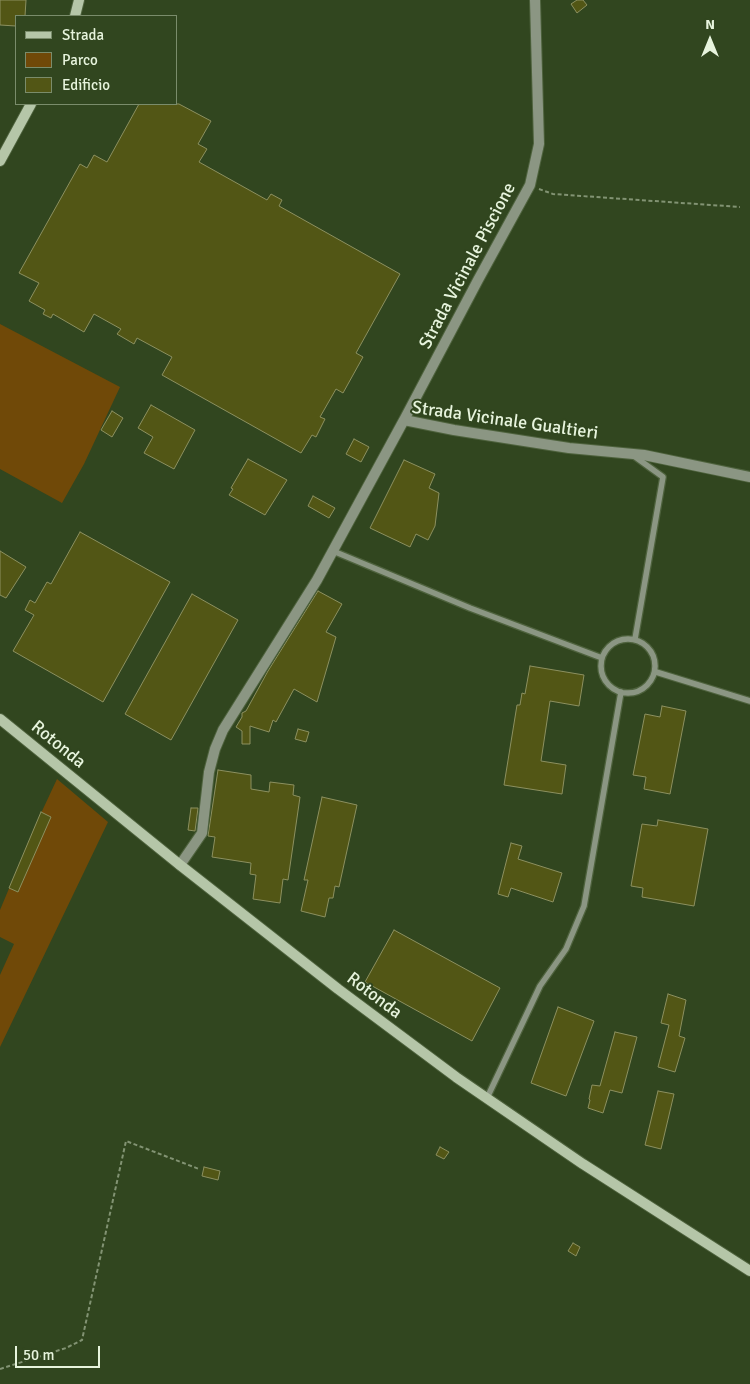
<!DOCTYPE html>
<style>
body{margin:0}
#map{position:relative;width:750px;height:1384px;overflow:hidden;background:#31461f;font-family:Signika,sans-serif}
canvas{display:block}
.legend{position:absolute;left:15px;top:15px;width:162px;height:90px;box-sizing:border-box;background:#31461f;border:1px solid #7a8c6b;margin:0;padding:6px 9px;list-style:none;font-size:15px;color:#e7f4dd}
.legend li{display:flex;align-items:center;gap:10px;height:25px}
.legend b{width:25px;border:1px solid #7a8c6b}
.north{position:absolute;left:685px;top:15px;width:50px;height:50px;-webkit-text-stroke:4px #31461f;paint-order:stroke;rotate:0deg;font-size:14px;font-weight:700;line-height:20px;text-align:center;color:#e7f4dd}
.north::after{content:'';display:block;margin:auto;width:18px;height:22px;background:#e7f4dd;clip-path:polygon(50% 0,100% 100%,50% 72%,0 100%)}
.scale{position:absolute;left:15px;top:1346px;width:85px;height:22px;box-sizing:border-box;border:2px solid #e7f4dd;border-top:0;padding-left:6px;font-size:15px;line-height:18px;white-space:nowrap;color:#e7f4dd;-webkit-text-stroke:4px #31461f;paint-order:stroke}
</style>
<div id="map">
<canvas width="750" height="1384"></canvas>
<ul class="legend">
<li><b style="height:6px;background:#b5c6a8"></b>Strada</li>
<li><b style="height:14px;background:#704908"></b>Parco</li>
<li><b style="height:14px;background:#525615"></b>Edificio</li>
</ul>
<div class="north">N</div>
<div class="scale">50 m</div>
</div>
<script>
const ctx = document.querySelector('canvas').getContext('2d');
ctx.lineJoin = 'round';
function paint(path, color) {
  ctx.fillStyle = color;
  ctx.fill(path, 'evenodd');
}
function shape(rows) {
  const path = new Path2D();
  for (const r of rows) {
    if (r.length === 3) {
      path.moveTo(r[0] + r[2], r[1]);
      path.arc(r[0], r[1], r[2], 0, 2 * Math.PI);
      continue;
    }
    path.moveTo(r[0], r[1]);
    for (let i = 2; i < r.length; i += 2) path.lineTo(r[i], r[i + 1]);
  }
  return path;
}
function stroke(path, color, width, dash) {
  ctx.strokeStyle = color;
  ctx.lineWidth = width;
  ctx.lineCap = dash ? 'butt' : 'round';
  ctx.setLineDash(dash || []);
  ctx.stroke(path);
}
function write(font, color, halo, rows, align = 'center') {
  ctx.font = font + ' Signika,sans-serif';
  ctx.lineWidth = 4;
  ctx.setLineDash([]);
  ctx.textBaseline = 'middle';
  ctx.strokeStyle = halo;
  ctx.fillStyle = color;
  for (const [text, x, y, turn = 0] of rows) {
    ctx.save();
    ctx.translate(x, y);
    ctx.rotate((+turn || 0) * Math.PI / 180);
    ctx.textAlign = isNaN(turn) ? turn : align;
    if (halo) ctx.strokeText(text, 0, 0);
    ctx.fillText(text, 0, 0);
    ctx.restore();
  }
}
paint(shape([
 [0,324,120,387,84,464,62,503,0,469],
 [57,779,108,822,0,1047,0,975,14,944,0,937,0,910,36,824]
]), '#704908');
const building = shape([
 [0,0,26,0,25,16,16,16,16,26,0,25,0,0],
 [577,0,583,0,587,5,577,13,571,4,577,0],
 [139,104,179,104,211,121,198,144,207,149,199,162,267,200,271,194,282,200,279,206,400,274,356,353,363,357,343,393,336,389,320,417,325,419,316,437,312,435,301,453,162,375,172,357,137,338,134,344,117,334,121,329,94,314,84,332,53,314,51,318,43,314,45,310,29,301,39,283,19,273,80,164,87,168,94,155,107,162,139,104],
 [151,405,195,430,174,469,144,453,153,437,138,428,151,405],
 [112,411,123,418,112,437,101,430,112,411],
 [354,439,369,447,361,462,346,454,354,439],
 [248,459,287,480,265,515,229,495,233,489,231,488,248,459],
 [404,460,435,474,429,488,439,493,435,526,428,540,416,534,410,547,370,528,404,460],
 [313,496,335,508,329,518,308,506,313,496],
 [80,532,170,582,103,702,13,651,34,615,25,610,30,600,35,603,47,582,51,584,80,532],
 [0,551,26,567,6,598,0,595,0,551],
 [318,591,342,604,326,632,336,637,317,702,294,689,276,722,273,720,269,732,250,726,250,744,242,744,242,731,236,727,242,717,242,713,246,711,268,671,318,591],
 [192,594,238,620,171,740,125,714,192,594],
 [530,666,584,675,579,706,550,701,541,761,566,765,562,794,504,785,517,705,520,705,522,693,525,694,530,666],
 [662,706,686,711,670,794,644,789,646,777,633,775,645,714,660,717,662,706],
 [298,729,309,732,306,742,295,739,298,729],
 [218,770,251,775,251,789,269,792,270,782,294,785,293,795,300,797,288,880,283,879,280,903,253,899,256,875,250,874,251,863,212,857,215,837,208,836,218,770],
 [322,797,357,805,339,887,335,886,333,898,329,898,325,917,301,911,308,880,304,880,322,797],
 [191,808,198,808,195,831,188,830,191,808],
 [41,812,51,817,18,892,9,888,41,812],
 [658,820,708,829,694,906,642,897,643,888,631,886,642,824,657,826,658,820],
 [511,843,522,846,518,859,562,873,553,902,511,888,508,897,498,894,511,843],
 [394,930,500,988,472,1041,365,982,394,930],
 [668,994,686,1000,679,1036,685,1038,675,1072,658,1067,669,1025,661,1023,668,994],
 [558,1007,594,1021,566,1096,531,1083,558,1007],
 [615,1032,637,1037,622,1093,610,1090,603,1113,588,1108,590,1100,589,1099,592,1085,600,1086,615,1032],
 [658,1091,674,1094,661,1149,645,1145,658,1091],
 [440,1147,449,1152,444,1159,436,1155,440,1147],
 [204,1167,220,1171,218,1180,202,1176,204,1167],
 [573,1243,580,1247,576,1256,568,1251,573,1243]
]);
paint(building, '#525615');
stroke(building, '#8c9060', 1);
const service = shape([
 [634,456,663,477,635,639],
 [333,551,470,608,602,658],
 [628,666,27],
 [656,672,750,701],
 [487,1098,540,986,566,949,584,906,621,692]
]);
const minor = shape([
 [404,420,478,280,530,185,539,144,535,0],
 [180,865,202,833,209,772,215,749,223,730,317,580,404,420,454,430,569,448,644,455,750,477]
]);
const secondary = shape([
 [75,16,79,0],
 [0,161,31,104],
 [0,719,180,865,338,989,456,1077,583,1164,750,1271]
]);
stroke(service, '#4e623d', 8);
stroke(minor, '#4e623d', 12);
stroke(secondary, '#4e623d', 12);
stroke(shape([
 [539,189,553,194,740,207],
 [0,1369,66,1348,82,1340,126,1141,199,1169]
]), '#829373', 2, [4, 2.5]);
stroke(service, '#8b9683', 5.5);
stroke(minor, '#8b9683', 10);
stroke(secondary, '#b5c6a8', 10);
write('18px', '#e7f4dd', '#31461f', [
 ["Strada Vicinale Piscione",468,266,-62],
 ["Strada Vicinale Gualtieri",505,421,8],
 ["Rotonda",58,745,39],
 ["Rotonda",374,996,37]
]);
</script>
